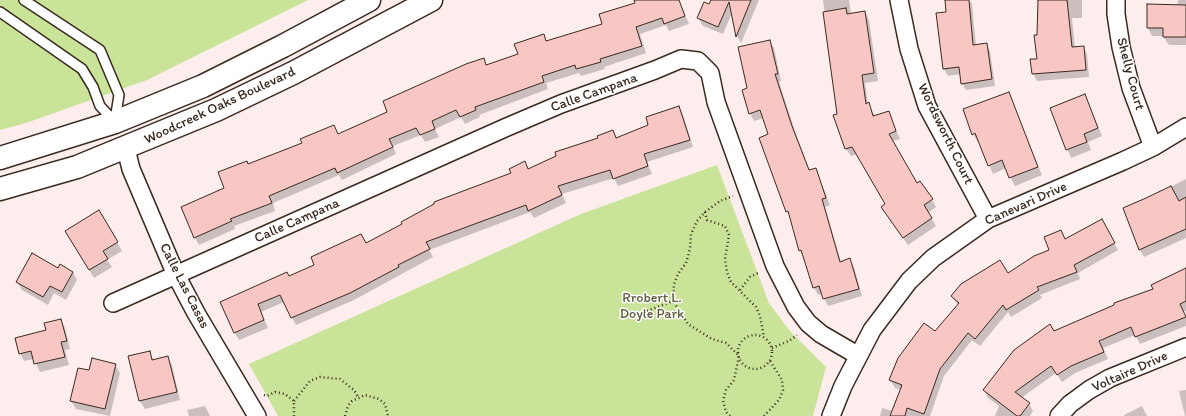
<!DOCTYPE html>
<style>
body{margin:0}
canvas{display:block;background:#fdeeed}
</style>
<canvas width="1186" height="416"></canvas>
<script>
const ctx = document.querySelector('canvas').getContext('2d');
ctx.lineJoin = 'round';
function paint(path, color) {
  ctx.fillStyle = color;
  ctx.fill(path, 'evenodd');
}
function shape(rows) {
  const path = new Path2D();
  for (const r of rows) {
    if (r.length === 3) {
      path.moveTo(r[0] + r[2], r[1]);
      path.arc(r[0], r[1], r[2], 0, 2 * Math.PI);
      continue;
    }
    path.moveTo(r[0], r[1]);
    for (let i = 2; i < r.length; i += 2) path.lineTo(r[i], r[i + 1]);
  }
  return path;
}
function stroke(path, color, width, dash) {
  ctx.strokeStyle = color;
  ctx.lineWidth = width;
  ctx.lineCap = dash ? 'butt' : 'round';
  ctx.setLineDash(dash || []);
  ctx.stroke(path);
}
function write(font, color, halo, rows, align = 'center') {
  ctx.font = font + ' Itim,sans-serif';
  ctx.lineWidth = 3;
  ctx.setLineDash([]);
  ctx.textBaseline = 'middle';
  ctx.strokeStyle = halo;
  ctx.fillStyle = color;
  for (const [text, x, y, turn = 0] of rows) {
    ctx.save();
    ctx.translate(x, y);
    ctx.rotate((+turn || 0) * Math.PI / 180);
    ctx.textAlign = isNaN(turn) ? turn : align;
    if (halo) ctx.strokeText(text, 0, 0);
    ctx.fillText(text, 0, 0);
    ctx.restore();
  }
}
paint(shape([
 [0,0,308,0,147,80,26,123,0,130],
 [717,165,769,303,790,331,826,367,813,416,278,416,249,364,581,214]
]), '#c9e399');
paint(shape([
 [635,0,679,1,689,24,669,31,666,25,640,34,646,53,604,67,605,69,581,76,579,73,546,83,548,89,479,115,480,117,465,124,461,117,435,129,439,137,425,142,421,135,393,146,396,154,342,180,339,175,273,203,275,211,234,226,235,229,199,245,195,238,182,208,225,189,248,165,303,144,334,126,339,135,389,112,483,60,487,66,519,55,543,36,547,42,603,24,636,3],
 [712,0,759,0,741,43,737,36,732,13,723,34,703,26,698,18,710,6],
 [823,0,849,0,851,14,865,12,869,20,878,81,865,83,868,104,875,116,888,112,900,139,893,141,917,184,932,200,936,207,928,213,936,226,908,245,887,215,886,204,858,154,851,156,846,149,838,115],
 [946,0,969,0,972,4,976,46,986,44,990,51,995,86,966,90,962,83,961,74,948,76,944,69,937,14,947,13],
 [1039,0,1082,0,1082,18,1072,18,1075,48,1083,47,1087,54,1089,77,1037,81,1033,73,1038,60],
 [1178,0,1186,0,1186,45,1169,45,1163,36,1152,36,1148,28,1148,5,1177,6],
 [770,41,774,48,781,81,779,82,796,134,810,171,816,169,830,205,825,207,841,262,850,260,854,267,862,296,828,306,822,294,818,295,814,288,804,258,800,250,791,219,787,211,764,118,754,121,750,113,748,89],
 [1008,93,1042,175,1015,186,1006,168,993,174,979,142,978,142,973,134],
 [1085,95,1102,136,1088,142,1091,150,1071,158,1051,108],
 [679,107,683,115,693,147,647,162,652,174,618,186,614,178,562,194,566,203,534,218,530,212,429,250,433,257,354,300,296,325,284,302,261,312,268,328,239,340,235,333,222,302,289,277,366,244,599,139,612,131,616,138,650,126],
 [1186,179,1186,238,1144,257,1140,250,1147,199],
 [98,211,122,251,107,260,112,267,94,278,70,239],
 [1101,220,1118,250,1078,273,1080,279,1040,295,1042,298,1011,317,1008,312,980,346,972,340,944,376,930,416,880,416,882,408,893,411,901,390,895,388,890,380,935,333,958,305,952,297,1008,274],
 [59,269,73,272,77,280,66,300,54,293,48,305,22,290,17,282],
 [1186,274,1186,311,1183,312,1186,318,1186,326,1140,344,1135,335,1103,348,1108,359,1075,373,1062,382,1056,373,1021,398,1029,404,1033,411,1030,416,995,416,999,406,988,398,984,390,1054,332],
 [61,320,65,328,70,349,65,350,69,365,40,372,34,359,24,361,20,353],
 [149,352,154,360,167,357,172,365,180,400,145,409,140,401],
 [115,365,120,373,110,416,76,409,71,401,90,371],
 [1186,390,1186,416,1185,416,1179,391],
 [205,406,210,416,189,416,187,410],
 [1142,406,1147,416,1124,416,1124,415]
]), '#0003');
const building = shape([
 [634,0,679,0,685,16,664,24,662,18,636,27,642,46,600,59,601,62,576,69,575,65,542,76,544,82,475,107,476,110,460,117,456,110,432,121,435,129,420,135,416,128,389,139,393,147,337,173,335,168,269,196,272,203,230,219,232,221,194,238,181,207,224,188,218,172,247,161,248,164,302,143,300,139,334,125,338,134,387,112,383,101,466,64,484,58,486,65,518,54,514,44,544,34,546,41,602,24,599,14,635,3,634,0],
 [711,0,751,0,736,37,729,2,718,27,697,18,704,2,709,4,711,0],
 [945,0,969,0,973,45,987,43,992,79,961,84,959,67,943,69,936,13,946,12,945,0],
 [1038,0,1067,0,1072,47,1084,46,1086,70,1032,74,1030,59,1037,59,1034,35,1037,35,1038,0],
 [1147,4,1186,5,1186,37,1163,37,1163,28,1147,28,1147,4],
 [846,8,847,14,865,11,874,73,862,75,866,104,869,102,873,116,889,111,896,131,889,134,917,183,920,181,933,199,924,205,932,218,903,238,881,207,885,204,852,147,845,149,833,115,837,114,823,12,846,8],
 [770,40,778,74,775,74,792,126,809,170,816,168,826,198,822,199,840,262,850,258,859,289,823,299,819,286,813,288,801,250,799,251,788,211,786,212,759,138,768,134,760,110,749,114,742,90,747,88,738,47,770,40],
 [1009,92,1038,167,1009,178,1002,160,988,166,975,133,972,135,963,109,1009,92],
 [1085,94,1098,128,1084,134,1087,142,1066,150,1050,108,1085,94],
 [679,106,690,140,644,154,648,166,613,179,610,170,558,186,562,195,528,211,526,205,426,242,430,249,398,265,399,267,350,293,291,318,280,295,258,304,264,320,234,333,220,302,287,272,289,276,314,265,311,257,361,234,366,243,402,224,401,222,434,204,434,202,511,173,509,169,525,161,528,169,556,156,555,152,598,138,597,136,613,130,616,138,648,125,646,117,679,106],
 [1171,186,1179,201,1186,197,1186,229,1139,250,1123,208,1146,198,1171,186],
 [99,210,118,242,103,251,108,259,89,270,65,231,99,210],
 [1102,219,1115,243,1074,265,1077,272,1037,287,1039,290,1006,310,1003,305,975,339,968,333,940,369,924,414,907,408,905,416,890,416,902,385,889,380,898,358,924,323,935,331,959,303,951,296,961,284,1000,260,1008,273,1034,256,1049,250,1044,237,1061,230,1065,239,1102,219],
 [32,253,58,268,60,264,73,272,62,292,50,286,43,297,16,282,32,253],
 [1186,268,1186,301,1180,304,1186,317,1135,337,1131,327,1099,341,1104,352,1071,366,1057,375,1051,366,1015,392,1030,403,1020,416,1017,416,983,390,1014,350,1050,324,1054,331,1114,305,1114,303,1153,289,1151,285,1186,268],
 [61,319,67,341,61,342,65,357,34,364,31,351,19,354,15,338,46,330,44,323,61,319],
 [150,351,152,360,168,356,177,392,139,401,128,356,150,351],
 [92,358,116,364,105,409,70,401,78,368,89,370,92,358]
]);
paint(building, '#f8c7c4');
stroke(building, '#3b2a1e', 1);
const lane = shape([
 [24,0,100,50,119,95,115,120],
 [0,12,82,69,93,87,100,106,115,122]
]);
const street = shape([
 [899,0,909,49,927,106,988,219],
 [1116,0,1116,14,1121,47,1131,88,1153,147],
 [126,149,131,169,176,275,196,313,257,416],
 [113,303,507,127,561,104,655,70,681,59,698,61,710,73,716,102,775,266,796,307,808,323,821,334,857,355],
 [831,416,843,386,872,330,909,281,933,258,988,219,1123,161,1153,147,1186,127],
 [1059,416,1070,404,1089,390,1110,378,1186,347]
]);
const secondary = shape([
 [0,158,115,122,203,86,283,46,369,0],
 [0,189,77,167,216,110,293,73,431,0]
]);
stroke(lane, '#3b2a1e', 12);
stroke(street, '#3b2a1e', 20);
stroke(secondary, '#3b2a1e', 25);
stroke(shape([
 [705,212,707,220,725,226,729,235,725,259,727,272,731,282,756,307,760,316,764,337],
 [740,290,750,277,760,272],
 [647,311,673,301],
 [755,352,17],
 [772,348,789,341,797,335],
 [264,395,267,396,275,392,285,394,294,401,294,416],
 [294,401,310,381,320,377,340,379,354,390,358,397],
 [345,416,348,406,352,401,365,395,379,399,385,404,388,416],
 [730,416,726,412,723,401,726,390,734,380,739,356,726,343,712,339,688,324,673,301,674,284,678,274,686,263,690,249,691,234,697,221,705,212,720,201,733,196],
 [764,416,779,400,783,390,782,380,770,361]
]), '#3b2a1e', 2.5, [1, 3]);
stroke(lane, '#fff', 9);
stroke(street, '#fff', 17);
stroke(secondary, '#fff', 22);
write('14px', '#3b2a1e', '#fff', [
 ["Shelly Court",1130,74,75],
 ["Calle Campana",594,93,-20],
 ["Woodcreek Oaks Boulevard",220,106,-25],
 ["Wordsworth Court",945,134,64],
 ["Canevari Drive",1026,204,-24],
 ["Calle Campana",297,221,-24],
 ["Calle Las Casas",184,286,63],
 ["Voltaire Drive",1130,372,-24]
]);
write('14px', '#5e583d', '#fff', [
 ["Rrobert L.",652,298],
 ["Doyle Park",652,314]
]);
</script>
